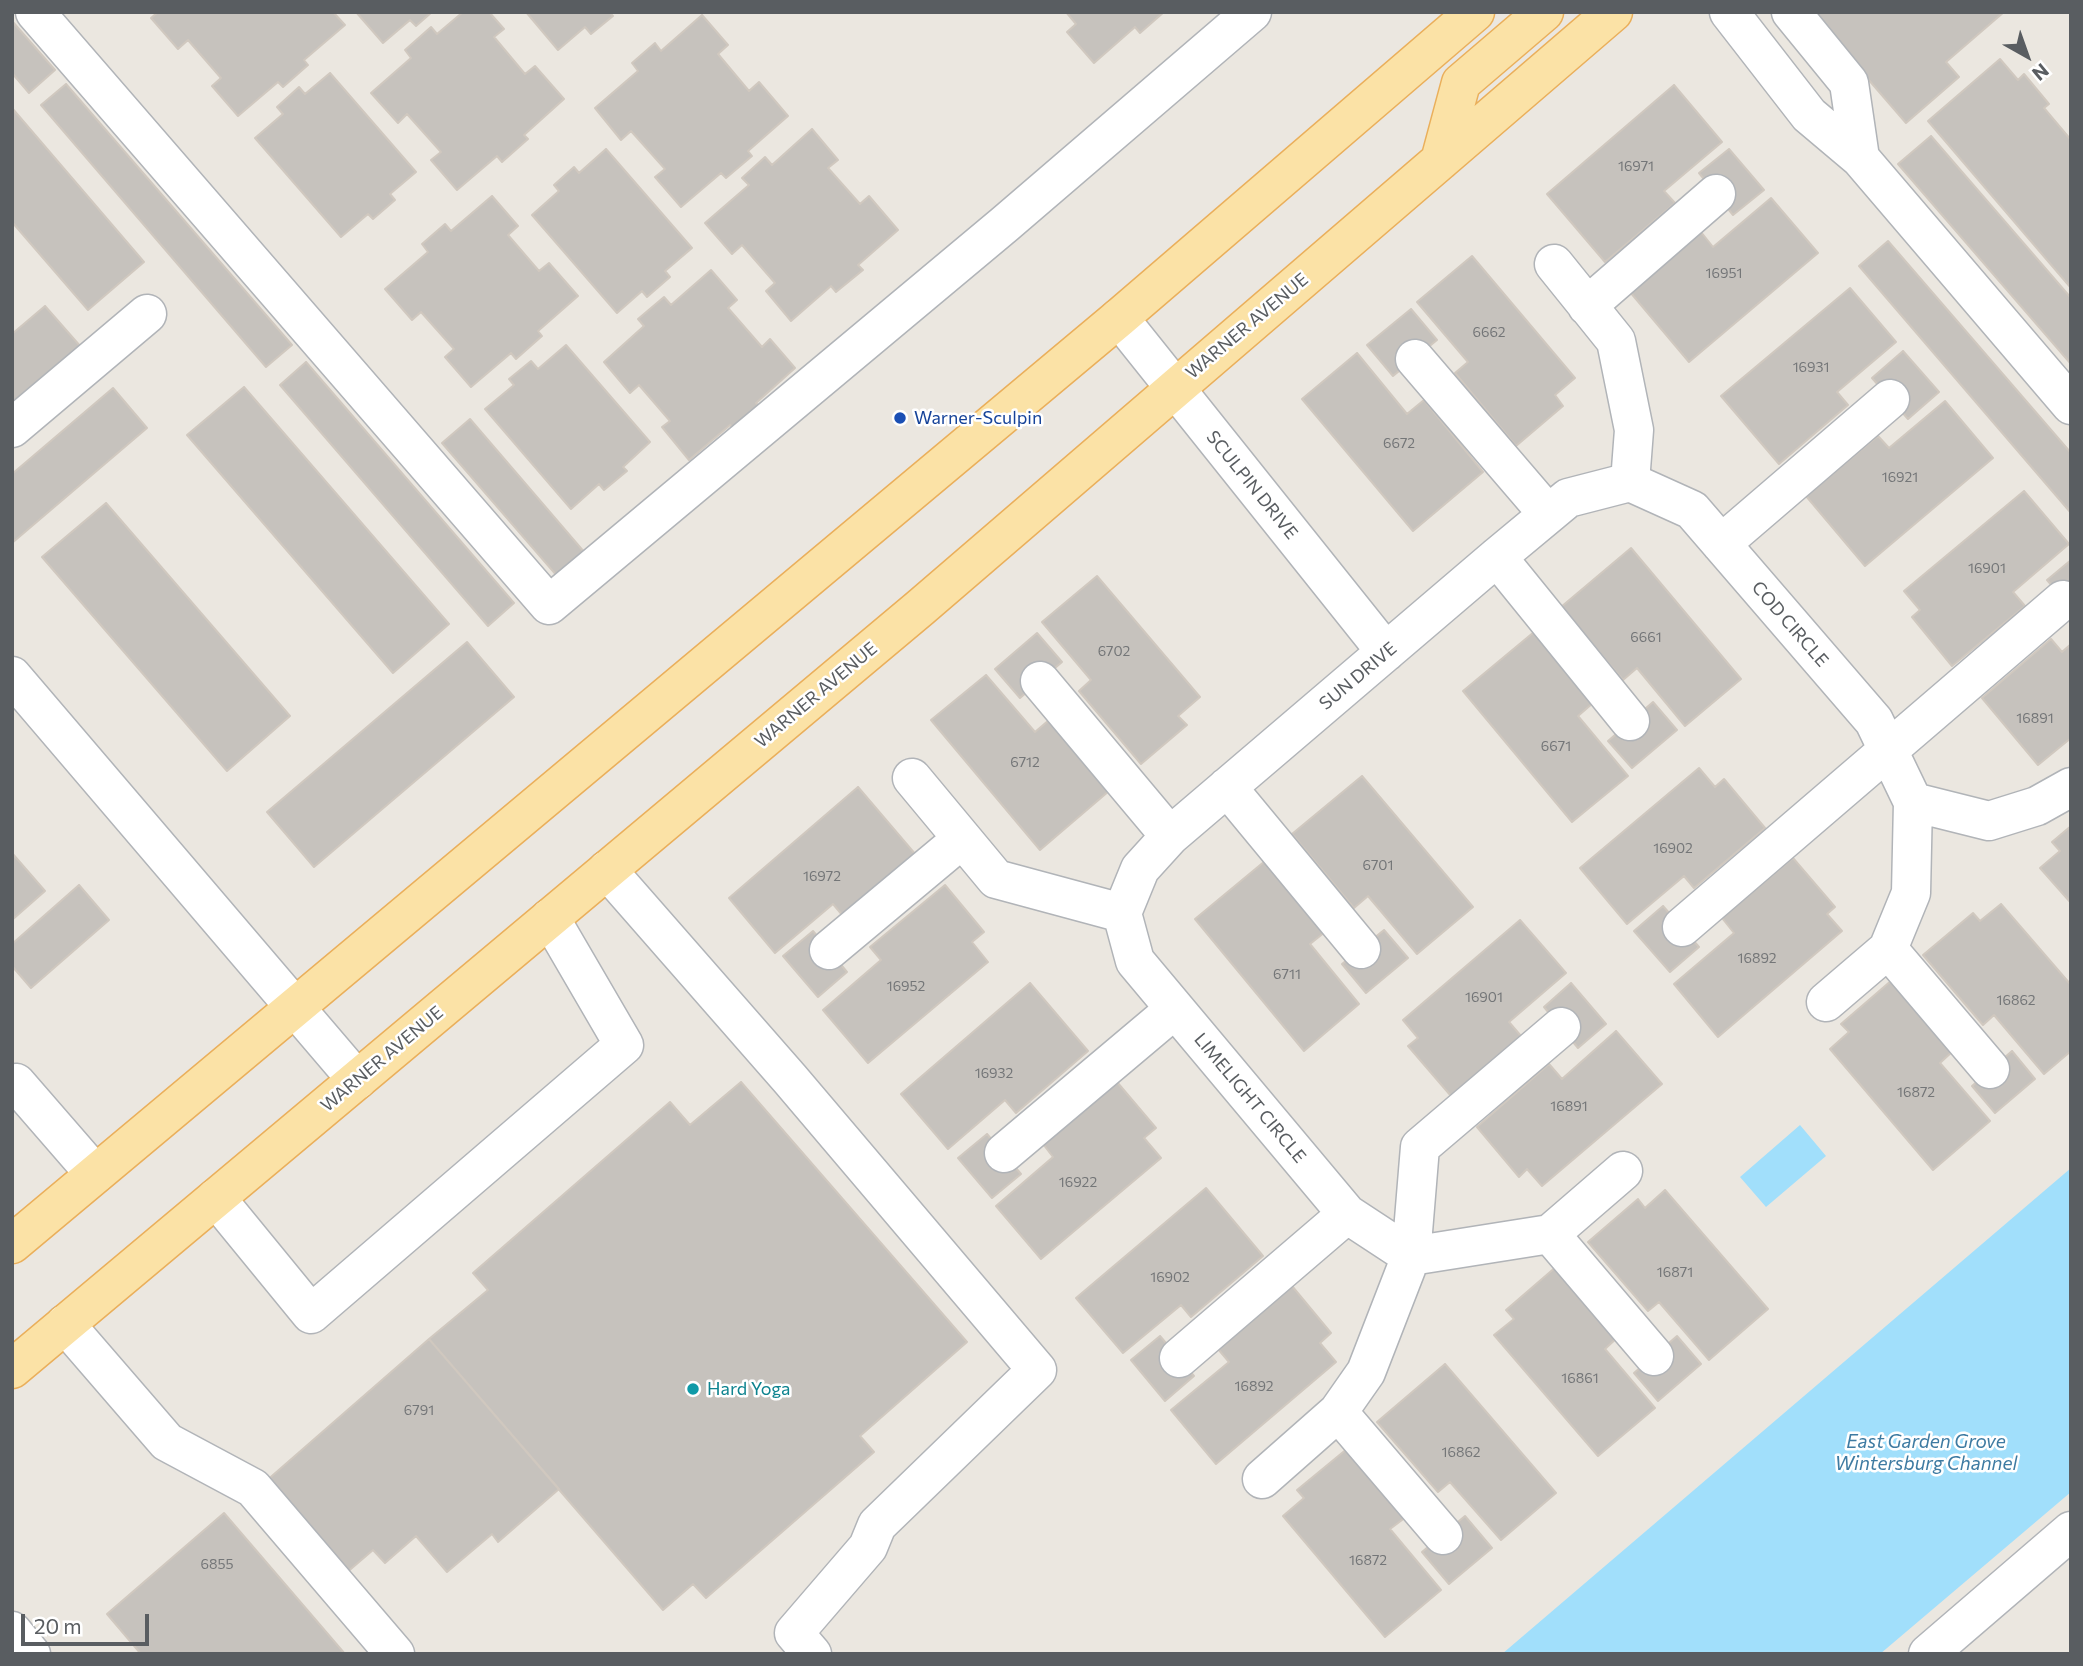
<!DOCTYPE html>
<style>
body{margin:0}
#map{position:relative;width:2083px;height:1666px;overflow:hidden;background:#ebe7e0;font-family:Commissioner,sans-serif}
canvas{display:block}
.frame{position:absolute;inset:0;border:14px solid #595d61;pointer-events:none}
.north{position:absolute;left:1992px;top:21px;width:70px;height:70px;-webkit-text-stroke:5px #fff;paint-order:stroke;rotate:140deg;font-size:19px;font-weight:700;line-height:28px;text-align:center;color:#595d61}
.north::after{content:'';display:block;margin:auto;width:24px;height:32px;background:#595d61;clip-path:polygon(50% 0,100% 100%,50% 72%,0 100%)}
.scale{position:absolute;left:21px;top:1614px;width:128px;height:32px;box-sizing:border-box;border:4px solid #595d61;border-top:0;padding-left:9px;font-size:21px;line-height:24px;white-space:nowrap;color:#595d61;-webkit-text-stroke:5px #fff;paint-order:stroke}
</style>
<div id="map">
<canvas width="2083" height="1666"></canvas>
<div class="frame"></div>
<div class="north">N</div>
<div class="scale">20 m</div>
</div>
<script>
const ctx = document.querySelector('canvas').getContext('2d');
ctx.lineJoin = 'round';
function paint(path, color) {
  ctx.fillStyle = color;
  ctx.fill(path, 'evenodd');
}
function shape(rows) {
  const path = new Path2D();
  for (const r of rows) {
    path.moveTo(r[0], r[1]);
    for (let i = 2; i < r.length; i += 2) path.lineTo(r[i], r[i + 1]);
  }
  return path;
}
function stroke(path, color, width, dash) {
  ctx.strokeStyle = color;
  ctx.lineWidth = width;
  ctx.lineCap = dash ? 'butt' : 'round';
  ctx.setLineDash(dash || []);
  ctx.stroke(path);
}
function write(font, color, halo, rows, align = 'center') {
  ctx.font = font + ' Commissioner,sans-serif';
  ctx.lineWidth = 5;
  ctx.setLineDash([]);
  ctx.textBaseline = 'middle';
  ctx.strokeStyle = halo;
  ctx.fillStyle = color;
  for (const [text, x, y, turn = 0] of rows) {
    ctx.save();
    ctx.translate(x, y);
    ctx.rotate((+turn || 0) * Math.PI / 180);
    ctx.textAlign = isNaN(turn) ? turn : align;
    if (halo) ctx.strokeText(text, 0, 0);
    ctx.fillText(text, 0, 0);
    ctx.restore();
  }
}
paint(shape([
 [1800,1125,1826,1156,1766,1207,1740,1177],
 [2071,1168,2071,1492,1880,1654,1502,1654]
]), '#a1dffb');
const building = shape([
 [158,12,333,12,345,25,304,60,308,65,283,87,278,82,238,116,212,86,221,78,188,40,178,49,151,18,158,12],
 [356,12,432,12,416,26,410,20,383,43,356,12],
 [463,12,489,12,504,29,494,37,525,74,535,66,564,99,524,135,528,139,502,162,497,156,457,190,431,160,441,152,407,114,398,123,371,93,411,58,405,50,431,27,437,34,463,12],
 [526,12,609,12,613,16,591,34,585,27,558,50,526,12],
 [1066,12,1164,12,1140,33,1135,27,1094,63,1067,32,1076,24,1066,12],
 [1810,12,2004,12,1946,62,1959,77,1906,123,1810,12],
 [702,15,728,45,718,54,749,91,759,82,788,116,748,151,752,156,726,178,721,173,681,207,655,177,665,169,631,131,621,140,595,108,638,71,632,63,655,43,661,51,702,15],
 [12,21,55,70,29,93,12,73,12,21],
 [2000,59,2018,80,2024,74,2049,104,2044,108,2071,140,2071,288,1928,121,2000,59],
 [330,73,416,172,390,194,395,200,373,219,368,214,341,237,255,138,283,114,277,107,299,87,305,94,330,73],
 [66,84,292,345,266,367,41,105,66,84],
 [1674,85,1722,142,1664,191,1675,203,1605,262,1547,194,1674,85],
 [12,108,144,262,88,310,12,222,12,108],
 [812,129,838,160,828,168,860,204,869,196,898,230,858,265,863,270,836,292,831,286,791,321,766,291,775,283,742,245,732,254,705,223,749,185,742,178,765,157,772,165,812,129],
 [1931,136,2071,298,2071,364,1898,164,1931,136],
 [606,149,692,248,665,271,670,277,647,297,642,291,617,313,532,215,559,191,554,185,574,167,579,173,606,149],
 [1729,149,1764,190,1733,215,1699,173,1729,149],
 [492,196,518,226,508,235,539,271,549,263,578,296,538,331,542,336,516,359,511,353,471,387,445,357,454,349,421,312,412,320,385,289,428,252,422,244,445,224,451,231,492,196],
 [1771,198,1818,253,1689,362,1630,292,1701,232,1713,247,1771,198],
 [1888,241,2071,453,2071,513,1859,266,1888,241],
 [1472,256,1575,378,1555,395,1563,406,1516,446,1455,373,1468,362,1417,302,1472,256],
 [711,270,737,300,728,308,762,347,770,339,795,368,756,403,760,407,735,430,730,425,689,460,662,427,670,421,639,385,630,393,604,362,644,326,638,319,664,297,671,305,711,270],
 [1850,288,1896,342,1837,392,1848,405,1779,464,1721,396,1850,288],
 [45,306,81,347,12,407,12,334,45,306],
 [1411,309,1437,340,1393,376,1367,345,1411,309],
 [566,345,650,442,623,467,627,471,604,490,599,484,571,509,485,409,514,385,509,379,531,361,538,369,566,345],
 [1903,351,1939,392,1908,419,1872,378,1903,351],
 [1357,353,1407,414,1424,400,1483,472,1413,531,1302,399,1357,353],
 [306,362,514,603,488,626,280,385,306,362],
 [244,387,449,624,393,673,187,435,244,387],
 [113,388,147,428,12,543,12,474,113,388],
 [1945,401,1993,458,1865,566,1806,496,1878,436,1889,448,1945,401],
 [470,419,585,553,558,577,442,443,470,419],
 [2024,491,2069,544,2013,592,2025,606,1952,666,1912,617,1920,610,1904,591,2024,491],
 [106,503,290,716,227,771,42,557,106,503],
 [1631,548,1741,679,1685,726,1637,668,1623,680,1561,607,1631,548],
 [2071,560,2071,608,2047,580,2071,560],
 [1097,576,1200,697,1178,716,1187,725,1141,764,1079,691,1091,680,1042,622,1097,576],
 [1534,632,1593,703,1578,716,1628,776,1572,822,1463,691,1534,632],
 [1037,633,1062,662,1020,698,995,669,1037,633],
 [2051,639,2062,652,2071,644,2071,738,2038,765,1982,698,2051,639],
 [467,642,514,697,314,867,267,812,467,642],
 [986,675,1035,732,1049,720,1109,791,1040,850,931,720,986,675],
 [1653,702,1677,730,1632,768,1608,741,1653,702],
 [1699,768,1715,787,1724,779,1765,828,1694,888,1684,876,1627,924,1580,868,1699,768],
 [1362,776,1473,907,1417,954,1368,896,1354,908,1292,834,1362,776],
 [858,787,916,855,843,916,833,904,775,953,729,898,858,787],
 [2071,826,2071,903,2040,868,2060,851,2052,842,2071,826],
 [12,853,45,891,12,920,12,853],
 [1793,858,1835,907,1827,914,1842,931,1718,1037,1674,984,1734,933,1722,918,1793,858],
 [1265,861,1325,932,1310,944,1359,1004,1304,1051,1195,919,1265,861],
 [79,885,109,920,31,988,12,966,12,944,79,885],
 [945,885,984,932,972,942,988,962,868,1063,823,1010,881,960,870,947,945,885],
 [2001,904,2071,985,2071,1051,2044,1074,1994,1015,1983,1025,1923,955,1973,913,1980,921,2001,904],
 [1663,906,1699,947,1670,972,1634,931,1663,906],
 [1520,920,1566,973,1509,1022,1521,1036,1451,1096,1408,1046,1418,1038,1403,1020,1520,920],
 [1384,930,1408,958,1366,993,1342,964,1384,930],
 [813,931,847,972,818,997,783,956,813,931],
 [1892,980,1953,1051,1940,1063,1990,1121,1933,1170,1830,1049,1849,1032,1841,1024,1892,980],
 [1030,983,1088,1051,1016,1113,1005,1100,948,1149,901,1094,1030,983],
 [1571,983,1606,1024,1578,1048,1544,1007,1571,983],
 [1616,1031,1662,1084,1542,1186,1527,1169,1519,1177,1477,1127,1549,1064,1562,1079,1616,1031],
 [2012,1051,2035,1079,1995,1113,1972,1086,2012,1051],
 [741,1082,967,1342,860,1436,874,1452,706,1598,693,1584,663,1610,429,1339,488,1290,473,1273,670,1102,690,1125,741,1082],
 [1117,1082,1156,1128,1144,1138,1161,1158,1041,1259,996,1206,1053,1157,1043,1144,1117,1082],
 [987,1134,1021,1174,992,1198,958,1158,987,1134],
 [1206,1188,1263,1256,1191,1317,1181,1305,1123,1353,1076,1298,1206,1188],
 [1665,1190,1768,1309,1709,1360,1659,1302,1648,1311,1588,1242,1638,1199,1645,1208,1665,1190],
 [1557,1266,1618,1337,1605,1349,1655,1408,1598,1456,1494,1335,1514,1319,1506,1310,1557,1266],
 [1292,1286,1331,1333,1320,1343,1336,1362,1216,1464,1171,1410,1229,1362,1218,1349,1292,1286],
 [1160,1336,1194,1376,1165,1401,1131,1360,1160,1336],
 [1677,1336,1701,1364,1658,1401,1634,1373,1677,1336],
 [429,1339,559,1489,498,1542,492,1534,447,1572,416,1536,385,1563,373,1550,345,1574,265,1482,429,1339],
 [1445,1364,1556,1493,1501,1540,1450,1482,1438,1492,1377,1422,1445,1364],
 [1348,1448,1406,1517,1390,1529,1441,1590,1385,1637,1283,1516,1304,1498,1297,1490,1348,1448],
 [224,1513,345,1654,141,1654,107,1614,224,1513],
 [1465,1516,1492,1548,1449,1584,1422,1552,1465,1516]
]);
paint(building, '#c6c2bd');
stroke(building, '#d0c8bf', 2);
const minor = shape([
 [35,12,549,605,1005,224,1252,12],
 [1729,12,1809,115,1860,158,2071,405],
 [1791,12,1849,83,1860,158],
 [1554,264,1616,341,1634,430,1630,482],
 [1587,306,1716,194],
 [1119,318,1386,652],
 [1415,359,1548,514],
 [12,428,147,314],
 [1630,482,1692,510,1874,721,1913,802,1911,893,1888,949,1826,1002],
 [1721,544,1890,399],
 [1497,557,1630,721],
 [12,676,357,1080],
 [1040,681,1170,836],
 [912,778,996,879,1122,913],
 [1227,787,1361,949],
 [1913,802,1989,821,2037,806,2071,787],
 [607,870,790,1079,1037,1370,877,1525,868,1547,794,1633,812,1654],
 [1122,913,1140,869,1170,836,1497,557,1568,498,1630,482],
 [1122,913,1135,961,1347,1214,1411,1256],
 [1682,927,2063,600],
 [1888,949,1990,1069],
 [829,950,962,839],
 [16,1083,95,1174],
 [1004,1153,1175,1009],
 [216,1198,311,1314,624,1045,550,918],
 [1550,1234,1654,1356],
 [1411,1256,1550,1234,1623,1171],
 [65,1324,167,1442,253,1488,395,1654],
 [1179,1358,1347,1214],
 [1338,1412,1443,1535],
 [1262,1479,1338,1412,1366,1372,1411,1256,1420,1147,1561,1027],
 [12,1631,31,1654],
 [1928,1654,2071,1531]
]);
const major = shape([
 [1440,161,1461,83,1544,12],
 [12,1244,1119,318,1475,12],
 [12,1369,920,608,1613,12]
]);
stroke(minor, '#b1b4b8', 41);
stroke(major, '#eaaf5b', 41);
stroke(minor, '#fff', 38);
stroke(major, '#fbe2a6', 38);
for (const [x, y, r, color] of [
 [900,418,7,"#1a4fb4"],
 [693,1389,7,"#0f9aa8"]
]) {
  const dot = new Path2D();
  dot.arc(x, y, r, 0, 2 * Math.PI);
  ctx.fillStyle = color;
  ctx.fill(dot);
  stroke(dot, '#fff', 2.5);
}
write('14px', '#747678', null, [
 ["16971",1636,166],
 ["16951",1724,273],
 ["6662",1489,332],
 ["16931",1811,367],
 ["6672",1399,443],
 ["16921",1900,477],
 ["16901",1987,568],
 ["6661",1646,637],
 ["6702",1114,651],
 ["16891",2035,718],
 ["6671",1556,746],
 ["6712",1025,762],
 ["16902",1673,848],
 ["6701",1378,865],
 ["16972",822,876],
 ["16892",1757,958],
 ["6711",1287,974],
 ["16952",906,986],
 ["16901",1484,997],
 ["16862",2016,1000],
 ["16932",994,1073],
 ["16872",1916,1092],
 ["16891",1569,1106],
 ["16922",1078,1182],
 ["16871",1675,1272],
 ["16902",1170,1277],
 ["16861",1580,1378],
 ["16892",1254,1386],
 ["6791",419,1410],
 ["16862",1461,1452],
 ["16872",1368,1560],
 ["6855",217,1564]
]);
write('18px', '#595d61', '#fff', [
 ["WARNER AVENUE",1247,326,-40],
 ["SCULPIN DRIVE",1252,485,51],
 ["COD CIRCLE",1790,624,49],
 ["SUN DRIVE",1358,676,-40],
 ["WARNER AVENUE",816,695,-40],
 ["WARNER AVENUE",382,1059,-40],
 ["LIMELIGHT CIRCLE",1250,1098,50]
]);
write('18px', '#164399', '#fff', [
 ["Warner-Sculpin",914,418]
], 'left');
write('18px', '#0d838f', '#fff', [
 ["Hard Yoga",707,1389]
], 'left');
write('italic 19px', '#3e7ba2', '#fff', [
 ["East Garden Grove",1926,1442],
 ["Wintersburg Channel",1926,1464]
]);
</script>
